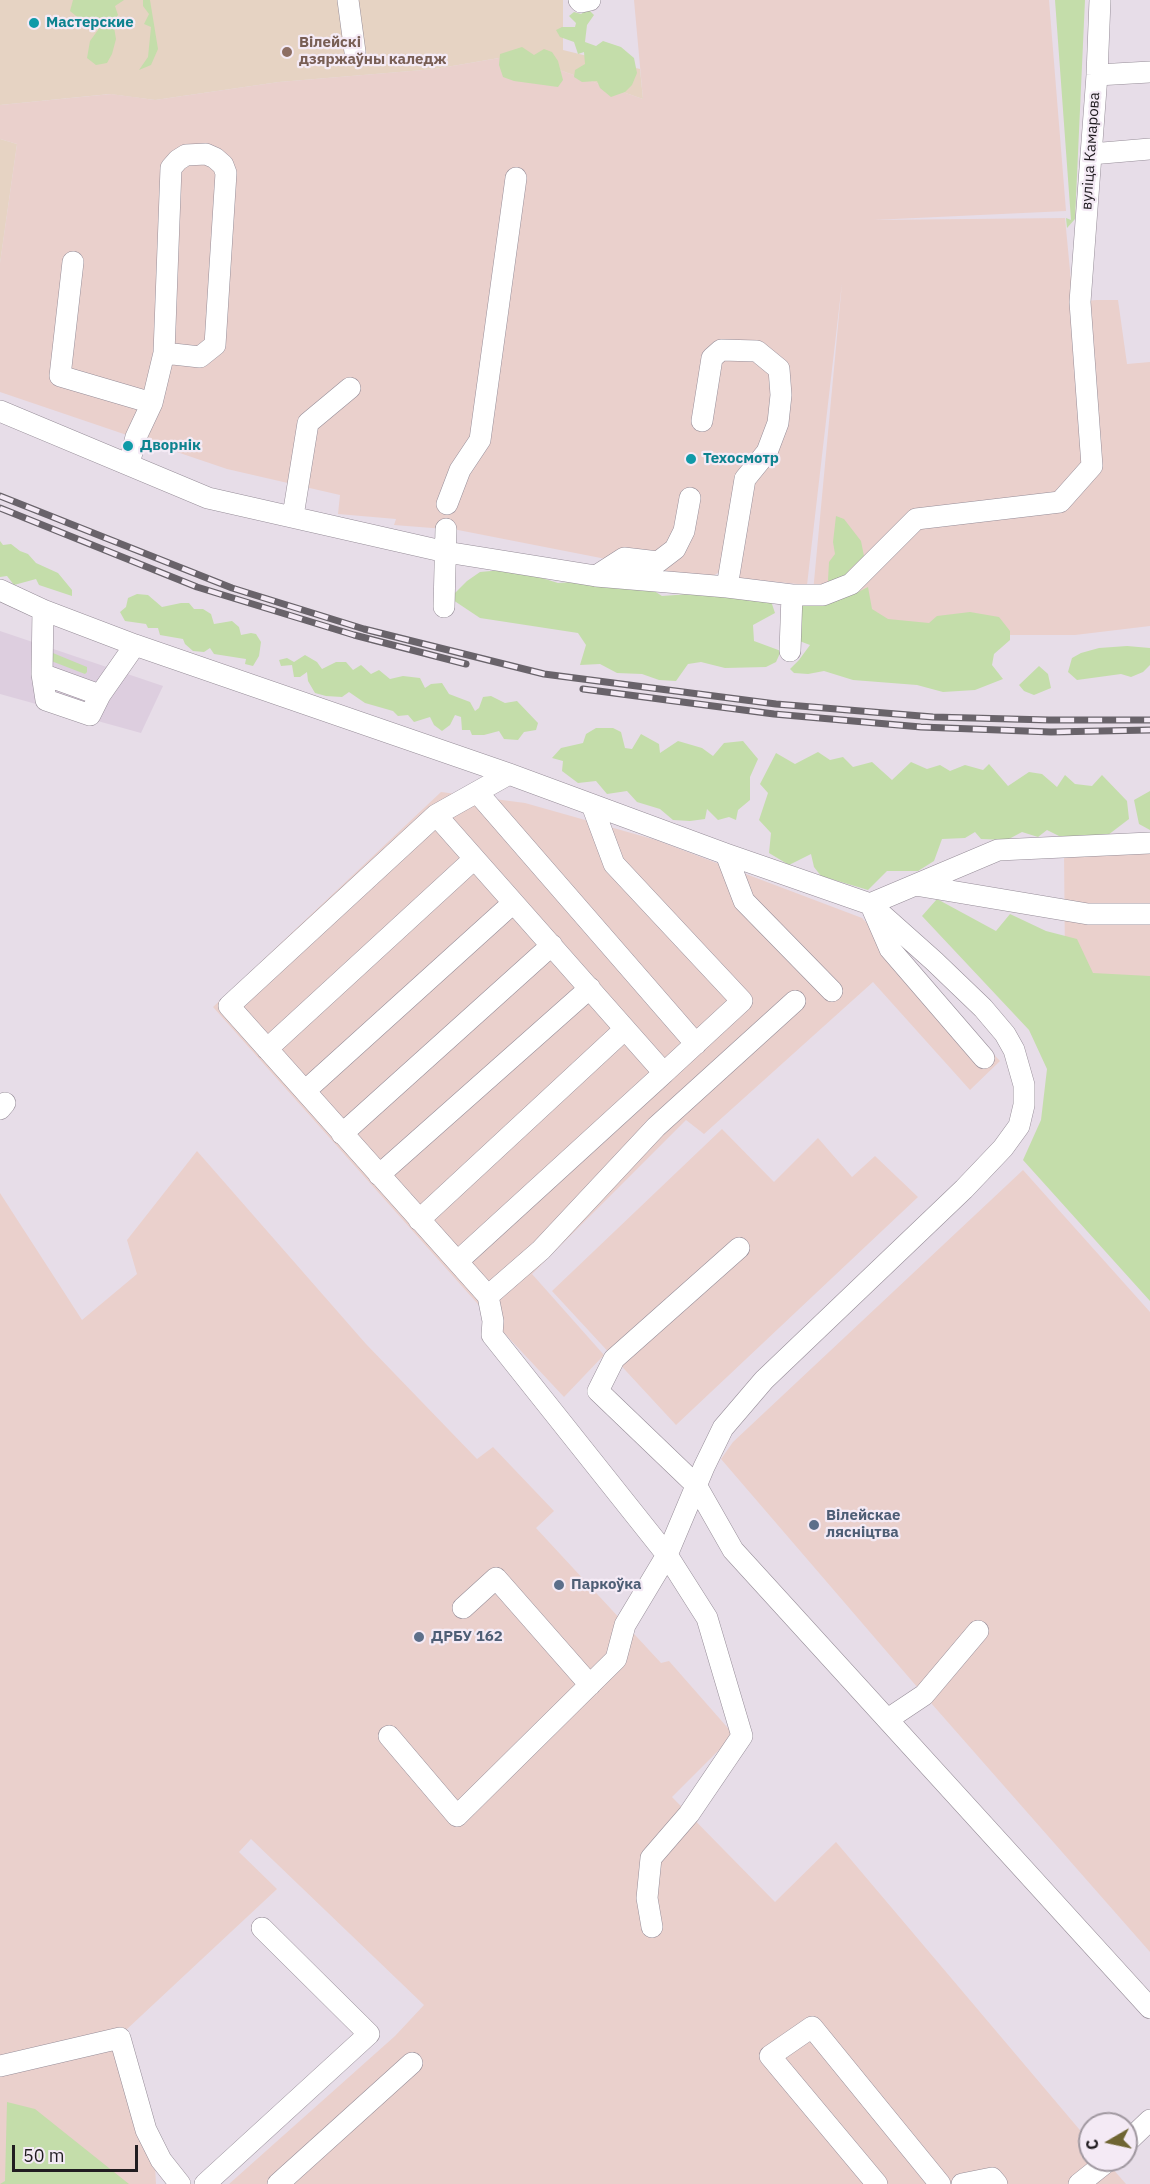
<!DOCTYPE html>
<meta charset="utf-8">
<style>
body{margin:0}
#map{position:relative;width:1150px;height:2184px;overflow:hidden;background:#e7dde8;font-family:"IBM Plex Sans",sans-serif}
canvas{display:block}
.north{position:absolute;left:1078px;top:2112px;width:60px;height:60px;box-sizing:border-box;background:#f4eaf5;border:2px solid #a098a0;border-radius:50%;rotate:261deg;font-size:16px;font-weight:700;line-height:24px;text-align:center;color:#211d21}
.north::after{content:'';display:block;margin:auto;width:21px;height:27px;background:#6f6532;clip-path:polygon(50% 0,100% 100%,50% 72%,0 100%)}
.scale{position:absolute;left:12px;top:2145px;width:126px;height:27px;box-sizing:border-box;border:3px solid #211d21;border-top:0;padding-left:8px;font-size:18px;line-height:21px;white-space:nowrap;color:#211d21;-webkit-text-stroke:4px #f4eaf5;paint-order:stroke}
</style>
<div id="map">
<canvas width="1150" height="2184"></canvas>
<div class="north">С</div>
<div class="scale">50 m</div>
</div>
<script>
const ctx = document.querySelector('canvas').getContext('2d');
ctx.lineJoin = 'round';
function paint(path, color) {
  ctx.fillStyle = color;
  ctx.fill(path, 'evenodd');
}
function shape(rows) {
  const path = new Path2D();
  for (const r of rows) {
    path.moveTo(r[0], r[1]);
    for (let i = 2; i < r.length; i += 2) path.lineTo(r[i], r[i + 1]);
  }
  return path;
}
function stroke(path, color, width, dash) {
  ctx.strokeStyle = color;
  ctx.lineWidth = width;
  ctx.lineCap = dash ? 'butt' : 'round';
  ctx.setLineDash(dash || []);
  ctx.stroke(path);
}
function write(font, color, halo, rows, align = 'center') {
  ctx.font = font + ' "IBM Plex Sans",sans-serif';
  ctx.lineWidth = 4.5;
  ctx.setLineDash([]);
  ctx.textBaseline = 'middle';
  ctx.strokeStyle = halo;
  ctx.fillStyle = color;
  for (const [text, x, y, turn = 0] of rows) {
    ctx.save();
    ctx.translate(x, y);
    ctx.rotate((+turn || 0) * Math.PI / 180);
    ctx.textAlign = isNaN(turn) ? turn : align;
    if (halo) ctx.strokeText(text, 0, 0);
    ctx.fillText(text, 0, 0);
    ctx.restore();
  }
}
paint(shape([
 [0,631,163,686,141,733,0,694]
]), '#ddcedf');
paint(shape([
 [634,0,1049,0,1066,211,873,220,1065,218,1073,302,1097,300,1118,300,1127,364,1150,362,1150,626,1075,635,809,635,842,283,807,585,739,578,723,570,708,579,458,530,394,525,396,519,338,514,340,495,227,469,0,392,0,263,17,144,0,139,0,105,111,94,155,100,279,82,435,69,516,55,643,99],
 [441,792,525,803,656,840,862,918,1000,1061,970,1090,873,982,704,1134,686,1120,532,1274,604,1355,564,1397,493,1321,213,1007],
 [1150,848,1150,1005,1065,965,1064,851],
 [722,1129,774,1182,818,1138,852,1177,875,1156,918,1197,676,1425,552,1291],
 [197,1151,366,1344,477,1459,493,1447,554,1511,536,1528,661,1663,669,1661,734,1735,672,1797,775,1902,836,1842,1090,2142,1090,2160,1105,2160,1126,2184,229,2184,395,2036,424,2005,251,1839,239,1852,277,1889,126,2030,155,2166,156,2184,0,2184,0,1193,82,1320,137,1274,127,1240],
 [1023,1170,1150,1312,1150,1952,924,1695,721,1459,733,1442]
]), '#ead0cc');
paint(shape([
 [0,0,563,0,563,50,640,69,643,99,516,55,435,69,279,82,155,100,110,94,0,105],
 [0,139,17,144,0,263]
]), '#e6d3c3');
paint(shape([
 [73,0,124,0,115,6,118,15,113,21,116,39,112,54,107,63,96,65,87,58,90,41,98,30,96,19,89,22,81,20,70,11],
 [143,0,150,0,158,49,151,65,139,70,148,57,151,27,144,24,149,14,143,6],
 [1055,0,1085,0,1075,219,1067,228,1066,218,1071,220],
 [588,9,594,15,587,25,585,42,596,46,603,41,621,47,634,58,637,73,632,85,625,92,611,97,600,88,597,81,582,82,574,77,575,70,585,64,584,52,578,54,574,42,560,37,556,30,562,27,575,27,576,23,569,16,574,12,581,14],
 [522,47,534,55,544,49,552,52,558,61,563,80,558,87,514,81,503,77,499,65,500,54],
 [836,516,844,519,861,541,864,556,849,570,843,593,858,592,868,587,872,609,888,619,929,623,937,616,970,612,999,617,1010,631,1010,640,994,654,992,665,1003,679,975,690,943,692,917,685,853,680,824,671,808,674,794,673,790,669,799,660,810,645,781,634,780,627,791,619,794,605,829,593,828,580,829,562,835,554,833,542],
 [0,541,3,545,11,544,20,551,28,554,36,563,58,573,72,590,72,596,39,585,36,579,14,585,7,576,0,577],
 [513,569,558,583,603,580,648,587,662,596,703,593,771,601,775,613,753,625,754,641,781,651,776,662,766,667,725,668,701,662,688,664,676,681,659,680,642,674,617,673,600,664,580,665,586,645,578,633,480,618,450,598,467,581,480,572],
 [137,594,148,595,162,607,181,603,189,603,194,609,203,609,211,614,214,624,232,621,239,627,241,635,251,633,256,634,261,642,259,656,253,666,245,664,246,659,214,654,210,648,204,652,193,651,185,644,183,639,160,635,158,628,148,628,146,624,125,621,120,612,126,607,128,598],
 [1127,646,1150,648,1150,665,1143,672,1131,677,1121,674,1077,680,1068,672,1072,658,1081,653,1099,648],
 [48,651,87,667,87,672,85,674,46,659],
 [305,655,317,662,322,669,336,662,346,662,353,670,361,665,371,674,379,670,390,679,403,676,420,678,425,688,431,684,442,683,449,694,470,702,475,711,479,708,483,697,491,696,505,703,517,701,538,723,536,730,524,732,518,740,504,739,499,731,484,735,472,735,470,730,462,730,461,717,455,715,450,725,442,731,434,725,430,717,414,722,408,715,398,716,393,711,365,703,349,692,342,697,326,696,315,693,308,681,307,672,300,677,294,677,292,665,281,666,279,660,287,658,294,662],
 [1039,666,1048,674,1051,688,1034,695,1024,691,1019,685],
 [596,728,613,728,621,732,625,748,632,749,641,734,659,744,660,753,678,741,702,748,713,756,724,743,743,741,758,759,750,777,750,800,738,810,736,820,729,817,718,820,707,809,705,819,690,821,673,820,660,809,637,802,627,791,607,794,596,781,578,783,562,771,563,761,552,758,561,748,583,743,586,734],
 [818,752,830,760,843,757,853,767,872,762,892,780,911,762,927,769,940,765,950,771,965,765,983,770,989,764,1008,786,1029,772,1042,774,1057,787,1065,775,1075,784,1092,786,1102,775,1127,801,1129,819,1108,835,1061,837,1047,830,1038,837,1022,832,1007,840,981,839,975,832,965,838,942,839,934,861,918,871,887,871,868,890,821,876,814,867,811,854,789,865,769,853,771,833,759,820,768,793,760,784,776,753,795,764],
 [1150,791,1150,830,1139,824,1134,800],
 [937,899,996,931,1010,914,1046,931,1077,939,1093,973,1150,976,1150,1301,1023,1160,1041,1120,1047,1069,1029,1030,922,916],
 [7,2102,35,2109,129,2184,0,2184,5,2181]
]), '#c4ddaa');
const minor = shape([
 [348,0,355,52],
 [579,0,581,2,590,0],
 [1097,75,1150,72],
 [1091,154,1150,149],
 [73,262,60,376,152,403],
 [0,411,208,498,446,552,596,576,727,587,792,595,790,651],
 [702,421,712,358,721,350,757,351,779,369,781,395,778,423,767,452,745,479,727,587],
 [129,464,136,437,152,403,164,353,171,168,178,160,186,155,206,154,215,158,223,165,226,173,215,345,200,357,164,353],
 [447,504,460,470,480,440,516,178],
 [293,516,308,423,350,388],
 [596,576,624,558,658,562,675,549,684,531,690,498],
 [0,590,43,610,135,645,509,774,726,854,870,904,998,850,1150,843],
 [792,595,823,595,851,584,916,519,1060,502,1092,466,1080,302,1097,75,1100,0],
 [444,607,446,529],
 [43,610,42,674,100,695,135,645],
 [42,674,46,700,90,715,100,695],
 [509,774,436,815,229,1006,488,1296,493,1321,492,1335,667,1555,707,1618,742,1736,689,1814,651,1858,647,1898,652,1927],
 [477,792,696,1044],
 [592,805,614,864,742,1001,664,1073],
 [436,815,664,1073,458,1261],
 [726,854,744,901,832,991],
 [915,885,1088,914,1150,914],
 [873,910,890,949,984,1058],
 [267,1049,474,859],
 [305,1091,513,903],
 [0,1109,5,1103],
 [342,1134,552,945],
 [379,1175,590,988],
 [419,1220,624,1030],
 [739,1248,614,1359,598,1391,696,1485,733,1550,1150,2008],
 [488,1296,541,1250,656,1127,795,1001],
 [463,1608,496,1578,590,1685],
 [888,1719,924,1695,978,1631],
 [389,1736,457,1816,616,1659,625,1625,667,1555,704,1467,723,1428,764,1380,964,1189,1003,1148,1019,1126,1024,1105,1024,1085,1014,1050,1005,1034,983,1008,934,961,870,904],
 [0,2066,120,2038,146,2130,161,2160,180,2184],
 [1126,2143,1150,2120],
 [205,2184,369,2034,262,1928],
 [278,2184,412,2063],
 [877,2184,770,2056,812,2027,940,2184],
 [962,2184,992,2178,997,2184],
 [1079,2184,1109,2160]
]);
stroke(minor, '#968d98', 22);
stroke(minor, '#fff', 21);
const rail = shape([
 [0,496,232,588,364,629,544,674,776,704,933,717,1049,720,1150,720],
 [0,508,197,587,354,635,466,664],
 [583,689,774,714,921,727,1051,732,1150,730]
]);
stroke(rail, '#69636a', 7);
stroke(rail, '#f4eaf5', 4.5, [14]);
for (const [x, y, r, color] of [
 [34,23,6,"#0f9aa8"],
 [287,52,6,"#8d6e63"],
 [128,446,6,"#0f9aa8"],
 [691,459,6,"#0f9aa8"],
 [814,1525,6,"#5c6f8a"],
 [559,1585,6,"#5c6f8a"],
 [419,1637,6,"#5c6f8a"]
]) {
  const dot = new Path2D();
  dot.arc(x, y, r, 0, 2 * Math.PI);
  ctx.fillStyle = color;
  ctx.fill(dot);
  stroke(dot, '#f4eaf5', 2);
}
write('bold 15px', '#0d838f', '#f4eaf5', [
 ["Мастерские",46,23],
 ["Дворнік",140,446],
 ["Техосмотр",703,459]
], 'left');
write('bold 15px', '#785e54', '#f4eaf5', [
 ["Вілейскі",299,43],
 ["дзяржаўны каледж",299,60]
], 'left');
write('15px', '#211d21', '#f4eaf5', [
 ["вуліца Камарова",1091,151,-86]
]);
write('bold 15px', '#4e5e75', '#f4eaf5', [
 ["Вілейскае",826,1516],
 ["лясніцтва",826,1533],
 ["Паркоўка",571,1585],
 ["ДРБУ 162",431,1637]
], 'left');
</script>
